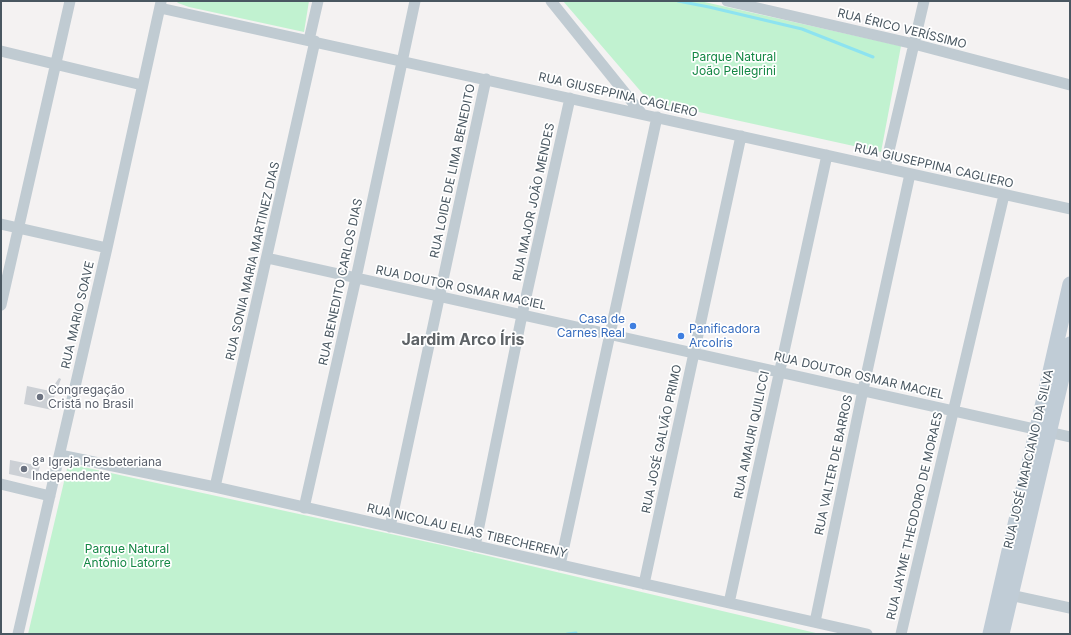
<!DOCTYPE html>
<meta charset="utf-8">
<style>
body{margin:0}
#map{position:relative;width:1071px;height:635px;overflow:hidden;background:#f4f2f2;font-family:Inter,sans-serif}
canvas{display:block}
.frame{position:absolute;inset:0;border:2px solid #495761;pointer-events:none}
</style>
<div id="map">
<canvas width="1071" height="635"></canvas>
<div class="frame"></div>
</div>
<script>
const ctx = document.querySelector('canvas').getContext('2d');
ctx.lineJoin = 'round';
function paint(path, color) {
  ctx.fillStyle = color;
  ctx.fill(path, 'evenodd');
}
function shape(rows) {
  const path = new Path2D();
  for (const r of rows) {
    path.moveTo(r[0], r[1]);
    for (let i = 2; i < r.length; i += 2) path.lineTo(r[i], r[i + 1]);
  }
  return path;
}
function stroke(path, color, width, dash) {
  ctx.strokeStyle = color;
  ctx.lineWidth = width;
  ctx.lineCap = dash ? 'butt' : 'round';
  ctx.setLineDash(dash || []);
  ctx.stroke(path);
}
function write(font, color, halo, rows, align = 'center') {
  ctx.font = font + ' Inter,sans-serif';
  ctx.lineWidth = 3.5;
  ctx.setLineDash([]);
  ctx.textBaseline = 'middle';
  ctx.strokeStyle = halo;
  ctx.fillStyle = color;
  for (const [text, x, y, turn = 0] of rows) {
    ctx.save();
    ctx.translate(x, y);
    ctx.rotate((+turn || 0) * Math.PI / 180);
    ctx.textAlign = isNaN(turn) ? turn : align;
    if (halo) ctx.strokeText(text, 0, 0);
    ctx.fillText(text, 0, 0);
    ctx.restore();
  }
}
paint(shape([
 [176,1,309,1,304,32,189,7,178,3],
 [563,1,700,1,901,46,881,152,649,101],
 [74,465,446,546,820,634,28,634,67,469]
]), '#c1f2d0');
stroke(shape([
 [678,1,709,7,802,29,873,57],
 [567,634,576,633]
]), '#8de3f0', 3);
paint(shape([
 [59,378,61,379,52,403,52,410,24,404,27,386,50,391],
 [10,460,40,466,36,480,9,474]
]), '#ccd0d5');
stroke(shape([
 [551,1,642,114],
 [727,1,914,44,1070,85],
 [160,8,1070,209],
 [309,40,318,1],
 [1,51,142,85],
 [885,168,924,1],
 [1,224,107,248],
 [267,258,1070,437],
 [1,305,70,1],
 [60,455,215,487,867,634],
 [1,484,50,496],
 [215,487,315,41],
 [304,508,356,278,415,1],
 [390,527,486,79],
 [475,546,522,315,570,98],
 [560,565,657,117],
 [644,584,741,136],
 [1010,595,1070,608],
 [729,603,827,155],
 [815,622,863,390,910,174],
 [18,634,107,248,161,2],
 [901,634,1004,195]
]), '#c0cbd2', 11);
stroke(shape([
 [990,634,1070,284],
 [1002,634,1070,344]
]), '#c0ccd6', 15);
for (const [x, y, r, color] of [
 [633,326,4,"#3f7fe0"],
 [681,336,4,"#3f7fe0"],
 [40,397,4,"#6b7280"],
 [24,469,4,"#6b7280"]
]) {
  const dot = new Path2D();
  dot.arc(x, y, r, 0, 2 * Math.PI);
  ctx.fillStyle = color;
  ctx.fill(dot);
  stroke(dot, '#fff', 1.5);
}
write('12px', '#495761', '#fff', [
 ["RUA ÉRICO VERÍSSIMO",902,29,14],
 ["RUA GIUSEPPINA CAGLIERO",618,95,13],
 ["RUA GIUSEPPINA CAGLIERO",934,166,13],
 ["RUA LOIDE DE LIMA BENEDITO",453,171,-78],
 ["RUA MAJOR JOÃO MENDES",534,202,-78],
 ["RUA SONIA MARIA MARTINEZ DIAS",253,261,-77],
 ["RUA BENEDITO CARLOS DIAS",341,282,-78],
 ["RUA DOUTOR OSMAR MACIEL",461,288,12],
 ["RUA MARIO SOAVE",78,315,-77],
 ["RUA DOUTOR OSMAR MACIEL",859,376,13],
 ["RUA AMAURI QUILICCI",752,435,-78],
 ["RUA JOSÉ GALVÃO PRIMO",662,439,-78],
 ["RUA JOSÉ MARCIANO DA SILVA",1029,459,-77],
 ["RUA VALTER DE BARROS",834,465,-78],
 ["RUA JAYME THEODORO DE MORAES",915,516,-77],
 ["RUA NICOLAU ELIAS TIBECHERENY",467,531,13]
]);
write('12px', '#148744', '#fff', [
 ["Parque Natural",734,57],
 ["João Pellegrini",734,71],
 ["Parque Natural",127,549],
 ["Antônio Latorre",127,563]
]);
write('12px', '#366cbe', '#fff', [
 ["Casa de",625,319],
 ["Carnes Real",625,333],
 ["Panificadora",689,329,"left"],
 ["ArcoIris",689,343,"left"]
], 'right');
write('12px', '#5b616d', '#fff', [
 ["Congregação",48,390],
 ["Cristã no Brasil",48,404],
 ["8ª Igreja Presbeteriana",32,462],
 ["Independente",32,476]
], 'left');
write('bold 16px', '#5e6367', '#fff', [
 ["Jardim Arco Íris",463,340]
]);
</script>
